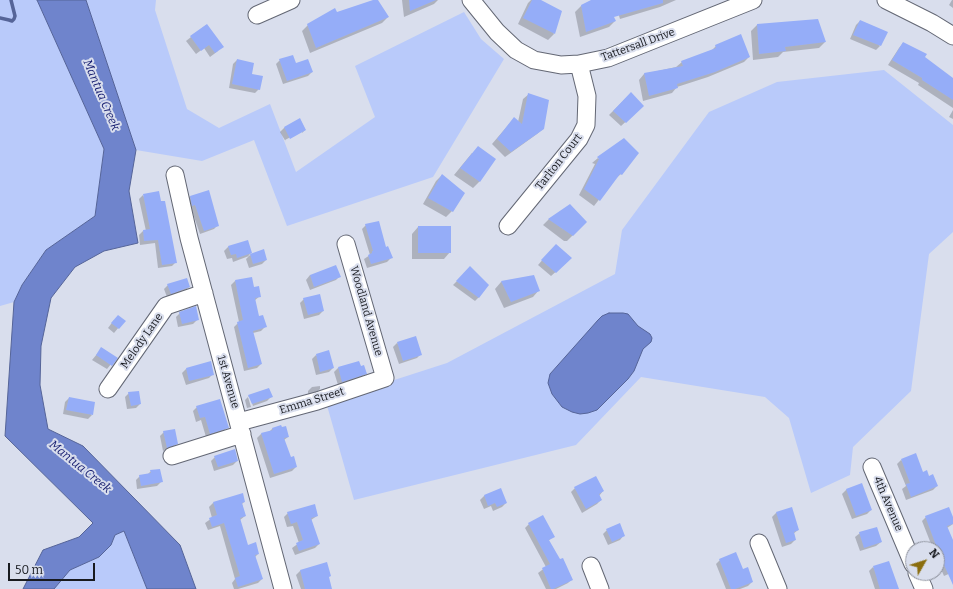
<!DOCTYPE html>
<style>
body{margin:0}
#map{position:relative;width:953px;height:589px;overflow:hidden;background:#d9deed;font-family:Bitter,serif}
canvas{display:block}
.north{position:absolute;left:905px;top:541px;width:40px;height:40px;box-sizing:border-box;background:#d9deed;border:1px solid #8c909b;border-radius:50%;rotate:51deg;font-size:11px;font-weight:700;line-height:16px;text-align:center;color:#181a1f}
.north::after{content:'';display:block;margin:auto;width:14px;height:18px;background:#8a6d0e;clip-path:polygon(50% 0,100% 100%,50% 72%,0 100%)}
.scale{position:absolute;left:8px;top:563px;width:87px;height:18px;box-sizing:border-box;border:2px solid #181a1f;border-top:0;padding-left:5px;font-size:12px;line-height:14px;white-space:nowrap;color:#181a1f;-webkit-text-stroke:3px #d9deed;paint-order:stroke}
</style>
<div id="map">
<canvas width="953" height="589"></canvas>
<div class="north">N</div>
<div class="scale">50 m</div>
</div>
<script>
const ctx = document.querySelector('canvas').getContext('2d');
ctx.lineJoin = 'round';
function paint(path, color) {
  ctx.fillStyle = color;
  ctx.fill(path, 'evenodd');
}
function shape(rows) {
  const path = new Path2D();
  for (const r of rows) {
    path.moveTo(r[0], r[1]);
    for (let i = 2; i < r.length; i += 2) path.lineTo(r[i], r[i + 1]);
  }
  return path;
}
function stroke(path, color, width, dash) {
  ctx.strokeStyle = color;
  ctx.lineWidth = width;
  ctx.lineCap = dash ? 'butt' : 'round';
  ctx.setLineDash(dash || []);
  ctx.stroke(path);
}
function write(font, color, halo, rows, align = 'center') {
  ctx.font = font + ' Bitter,serif';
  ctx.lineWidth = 4;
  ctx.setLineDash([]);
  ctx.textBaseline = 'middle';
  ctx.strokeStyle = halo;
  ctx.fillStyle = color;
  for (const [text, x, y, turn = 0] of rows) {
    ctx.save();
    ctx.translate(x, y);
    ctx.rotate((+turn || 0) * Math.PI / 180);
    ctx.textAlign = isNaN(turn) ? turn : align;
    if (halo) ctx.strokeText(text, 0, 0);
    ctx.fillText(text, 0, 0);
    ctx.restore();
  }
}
paint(shape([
 [0,0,37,0,104,149,95,216,46,250,22,285,14,302,0,306],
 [86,0,156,0,155,10,187,109,219,128,270,104,296,172,375,117,355,66,464,12,481,39,504,59,433,177,287,226,254,140,202,161,136,150],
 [884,70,953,125,953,232,929,254,911,391,853,447,850,475,811,493,789,418,765,397,641,377,576,445,354,500,326,402,447,363,615,274,622,230,709,112,777,82],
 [124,531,147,589,54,589,70,570,99,557,111,545,115,535]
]), '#b9cafa');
const water = shape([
 [37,0,86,0,136,150,129,191,138,243,104,251,75,267,51,298,41,346,40,385,48,429,83,446,180,545,196,589,147,589,124,531,115,535,111,545,99,557,70,570,54,589,23,589,43,550,79,537,93,523,5,436,14,302,22,285,46,250,95,216,104,149,37,0],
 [609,313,623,313,628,314,638,326,650,334,652,338,651,342,643,349,634,371,628,379,597,410,588,413,580,414,572,412,562,407,552,394,548,383,550,374,598,320,602,316,609,313]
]);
paint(water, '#6f84cc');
stroke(water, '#556498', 1);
paint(shape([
 [376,0,388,17,382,23,310,53,302,31,308,25,336,13],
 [402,0,438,0,434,4,404,17],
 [531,0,539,0,554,34,548,40,518,24,528,3],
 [594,0,604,0,615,21,609,27,580,37,575,12,581,6],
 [614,0,676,0,660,7,620,19],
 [952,0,953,0,953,8,949,5],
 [817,20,825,42,819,48,783,52,778,57,753,60,751,31,757,25],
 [860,21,880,46,876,50,850,39,856,25],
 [206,25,218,51,210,57,204,48,196,54,186,41],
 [903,43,924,57,953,89,953,108,918,85,919,83,888,65,899,48],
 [716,46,749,57,744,62,708,77,677,87,672,93,643,101,639,80,644,74,676,67,682,62,711,51],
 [237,60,251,75,259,89,255,93,229,88,233,64],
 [280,60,295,65,312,72,308,76,283,84,276,64],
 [631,93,643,106,621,126,609,115],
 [529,94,543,129,537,134,505,157,492,144,509,124,518,122,523,99],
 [953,110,953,119,949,117],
 [300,120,305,130,302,133,302,131,285,140,286,142,280,132,284,128],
 [472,153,494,160,479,182,473,188,454,175],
 [598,158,621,174,615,179,594,206,579,195,595,164,592,163],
 [442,175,452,211,446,217,423,204,436,181],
 [143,195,176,262,172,266,158,268,155,243,140,245,139,235,143,231,146,231,139,199],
 [190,196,218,225,214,229,200,234,191,208,188,209,186,201],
 [549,219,586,222,567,241,564,241,543,225],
 [366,225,385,248,391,258,387,262,367,268,364,259,370,255,362,229],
 [418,227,450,252,444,259,412,259,412,234],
 [247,241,251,253,248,256,263,251,266,260,262,264,249,268,246,259,249,256,233,262,232,258,227,259,224,251,228,247],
 [552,249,567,262,551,276,538,265],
 [470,268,479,297,475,301,453,285],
 [310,275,340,276,336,280,310,290,306,280],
 [533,277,539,290,533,297,504,308,495,289,501,282],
 [251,278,253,288,260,296,254,301,258,317,265,327,261,331,253,333,261,364,257,368,244,371,234,327,239,322,231,285,235,281],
 [168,285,189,287,185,291,167,297,164,289],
 [304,299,323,311,319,315,304,319,300,303],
 [180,313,198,319,193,324,178,327,176,317],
 [114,320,124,321,114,333,108,328],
 [397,343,421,354,417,358,399,364,393,347],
 [102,348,116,358,107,369,92,360],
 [316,355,333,368,329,372,316,375,312,359],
 [359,362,360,367,366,373,362,377,338,385,334,372,338,368],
 [186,369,213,374,209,378,186,385,182,373],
 [320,386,320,389,316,393,308,395,308,391,312,387],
 [129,393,140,404,136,408,127,409,125,397],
 [249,396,271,397,267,401,253,406,250,397,248,397],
 [248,397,251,407,247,408,245,400],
 [69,398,92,415,88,419,63,414,65,402],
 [197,407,227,427,223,432,206,437,201,420,196,422,193,411],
 [273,428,288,437,284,440,290,459,296,467,292,471,270,478,257,438,261,434,269,432],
 [164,432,177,443,173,447,163,451,160,436],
 [215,457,237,461,233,465,214,471,211,461],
 [901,460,929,477,937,486,933,490,906,500,902,489,906,486,897,464],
 [151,471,161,482,157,486,137,489,136,480,140,476,147,475],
 [861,484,871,510,867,514,852,519,842,494,846,490],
 [575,488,603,491,599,496,601,500,597,504,582,513,571,492],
 [500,490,506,503,502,507,493,511,491,506,484,509,480,500,484,496],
 [244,502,242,504,245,516,240,520,247,546,258,554,255,557,262,579,258,583,238,589,234,589,232,583,235,579,220,526,208,530,205,523,212,518,209,507,213,503],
 [791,509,798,530,793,534,795,540,791,544,782,547,772,517,776,513],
 [288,513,317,516,311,520,319,544,315,548,295,555,292,548,299,543,293,526,287,527,284,517],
 [926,517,953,520,953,524,947,528,953,542,953,572,944,576,937,560,937,549,933,549,922,521],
 [529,524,553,537,548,541,572,579,568,583,556,589,546,589,538,573,546,567,525,528],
 [607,530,624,535,620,540,608,545,603,534],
 [860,533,881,542,876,546,860,551,855,537],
 [720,560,742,571,752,582,748,586,740,589,726,589,716,564],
 [326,563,328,578,331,589,301,589,296,575,300,571],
 [873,567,898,589,875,589,869,571]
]), '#0003');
stroke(shape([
 [0,18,9,20,12,21,14,19,15,16,11,0]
]), '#556498', 3.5);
paint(shape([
 [373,0,378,0,389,17,316,48,307,24,335,8,337,12],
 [409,0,436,0,410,11],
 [532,0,541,0,562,11,555,34,523,18],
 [591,0,663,0,663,3,614,17,616,21,586,32,581,5],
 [818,19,826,42,785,47,786,51,759,54,757,24],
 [860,20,888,32,881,46,853,35],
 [207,24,224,47,215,53,209,45,201,51,190,36],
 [741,34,750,57,715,72,677,84,678,88,649,96,644,73,683,66,681,61,716,48,715,45],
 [903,42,927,54,925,57,953,78,953,100,922,80,922,78,892,60],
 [293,55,296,63,308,59,313,72,287,81,279,59],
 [237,59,254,63,252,74,263,76,260,90,232,84],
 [631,92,644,106,626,123,613,111],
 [528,93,549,100,544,129,511,152,497,139,514,117,522,124],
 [300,118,306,130,290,139,284,127],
 [624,138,639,153,622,175,620,174,600,201,584,189,599,159,597,157],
 [478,146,496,159,480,182,460,168],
 [442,174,465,193,453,212,428,198],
 [209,190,219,226,204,231,195,205,192,206,190,196],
 [159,191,161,201,165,201,177,263,162,265,158,240,144,241,143,230,150,229,143,194],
 [570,204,587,222,573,236,548,219],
 [379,221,386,247,388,246,393,258,371,264,368,255,372,253,372,251,373,251,365,224],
 [418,226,451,226,451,253,418,253],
 [248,240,252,253,237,258,236,254,231,255,228,246],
 [556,244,572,258,556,273,541,260],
 [264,249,267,260,253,264,250,254],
 [336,265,341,277,314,287,310,275],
 [470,266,489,285,479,298,456,281],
 [534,275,540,291,511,302,501,281],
 [252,277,254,287,259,286,261,297,255,298,259,316,263,315,267,327,253,331,262,364,248,368,237,322,243,320,235,280],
 [187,278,190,287,171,294,167,284],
 [320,294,324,311,308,315,303,298],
 [196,306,199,320,182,324,179,312],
 [118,315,126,321,119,329,111,323],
 [416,336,422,355,403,361,397,342],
 [101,347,118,358,112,366,96,355],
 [329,350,334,368,320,372,316,354],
 [211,361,214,375,189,381,186,368],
 [359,361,361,366,364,365,367,374,342,382,338,367],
 [269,388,273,397,252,404,248,395],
 [139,391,141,404,131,406,128,392],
 [69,397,95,402,93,415,66,410],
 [220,399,229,428,210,434,205,417,200,418,196,406],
 [281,425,282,427,286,426,289,437,284,438,291,457,294,456,297,467,274,474,261,433,273,430,272,428],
 [175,429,178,444,167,448,163,431],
 [235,449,238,461,218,467,214,456],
 [916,453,923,472,927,470,929,476,933,474,938,486,911,497,906,484,910,483,901,459],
 [160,469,163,482,141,486,139,475,151,473,150,470],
 [596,476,604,491,599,494,602,500,586,509,574,487],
 [862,483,872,510,856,516,846,489],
 [501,488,507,503,497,507,495,503,488,506,484,495],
 [243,493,245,502,242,503,246,516,240,518,248,545,256,542,259,554,255,555,263,579,238,587,235,578,240,576,224,523,212,527,209,518,217,515,213,502],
 [315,504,318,516,311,518,320,544,299,551,296,543,303,540,297,522,291,524,287,512],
 [792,507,799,530,794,532,796,540,786,543,776,512],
 [949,507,953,517,953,524,947,526,953,540,953,585,940,556,925,516],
 [543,515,555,537,549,540,560,559,563,558,573,580,553,589,551,589,542,568,550,564,528,523],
 [620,523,625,536,612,542,606,529],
 [877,527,882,542,864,548,859,532],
 [736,552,743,569,748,567,753,582,735,589,731,589,719,559],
 [889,561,899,589,880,589,873,566],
 [327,562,331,576,329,577,332,589,305,589,300,570]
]), '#95adf8');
const minor = shape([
 [471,0,497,32,516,50,534,60,561,65,579,64,608,58,753,0],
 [886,0,932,23,953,36],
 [257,15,291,0],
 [175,175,189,238,283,589],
 [508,226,579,139,586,125,587,96,579,64],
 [108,389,166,306,204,293],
 [239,422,317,401,385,378,346,244],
 [172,456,242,434],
 [872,467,913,564],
 [759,543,778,589],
 [591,566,600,589],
 [917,573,924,589]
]);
stroke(minor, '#636774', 19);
stroke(minor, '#fff', 17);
write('11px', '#181a1f', '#d9deed', [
 ["Tattersall Drive",638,45,-20],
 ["Tarlton Court",559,162,-52],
 ["Woodland Avenue",366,311,74],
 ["Melody Lane",142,341,-55],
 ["1st Avenue",228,382,74],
 ["Emma Street",312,401,-17],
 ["4th Avenue",888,504,67]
]);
write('italic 12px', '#141b6e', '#d9deed', [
 ["Mantua Creek",101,95,67],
 ["Mantua Creek",80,467,39]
]);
</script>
